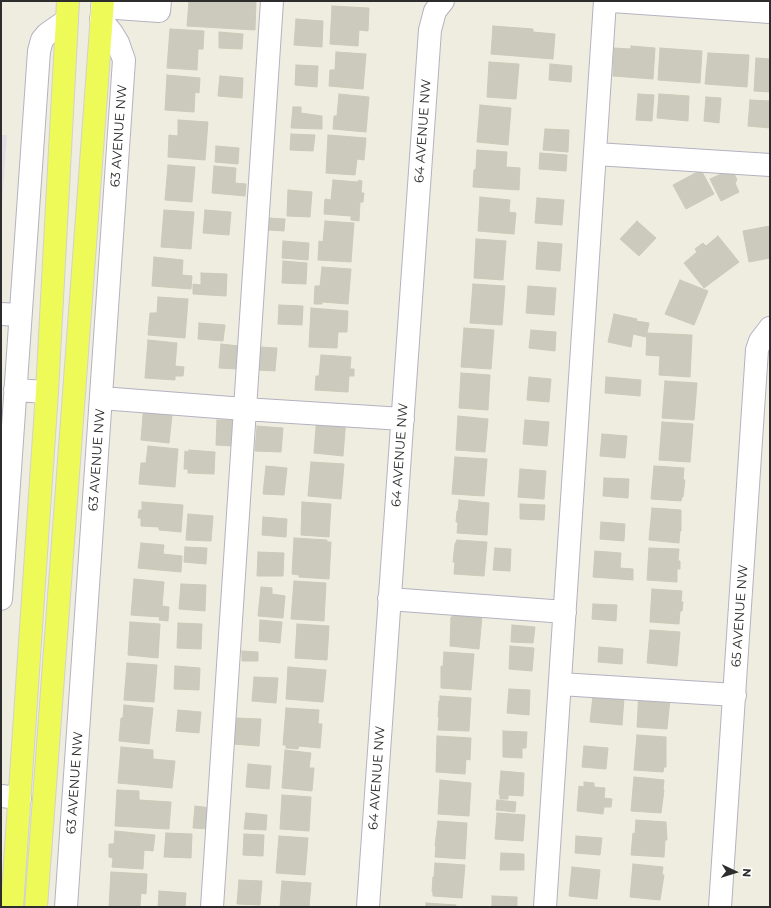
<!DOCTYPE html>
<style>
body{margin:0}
#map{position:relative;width:771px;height:908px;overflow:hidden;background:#efeddf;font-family:Montserrat,sans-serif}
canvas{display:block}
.frame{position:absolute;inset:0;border:2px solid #2d2d2d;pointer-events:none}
.north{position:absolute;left:715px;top:852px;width:40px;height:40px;-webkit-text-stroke:3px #fff;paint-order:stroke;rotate:94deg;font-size:11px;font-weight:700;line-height:16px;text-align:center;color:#2d2d2d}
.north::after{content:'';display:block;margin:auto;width:14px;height:18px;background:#2d2d2d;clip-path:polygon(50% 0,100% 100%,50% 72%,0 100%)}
</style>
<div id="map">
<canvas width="771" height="908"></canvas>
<div class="frame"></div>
<div class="north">N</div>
</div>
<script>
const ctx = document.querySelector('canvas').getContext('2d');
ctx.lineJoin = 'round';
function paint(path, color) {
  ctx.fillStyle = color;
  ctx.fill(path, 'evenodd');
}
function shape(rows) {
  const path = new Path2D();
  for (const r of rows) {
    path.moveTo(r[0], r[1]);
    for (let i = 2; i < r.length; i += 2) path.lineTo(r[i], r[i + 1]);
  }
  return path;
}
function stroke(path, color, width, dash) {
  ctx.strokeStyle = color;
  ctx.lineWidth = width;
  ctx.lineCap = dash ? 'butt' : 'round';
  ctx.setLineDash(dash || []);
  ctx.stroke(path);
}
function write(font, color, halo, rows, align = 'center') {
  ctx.font = font + ' Montserrat,sans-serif';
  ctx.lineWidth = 3.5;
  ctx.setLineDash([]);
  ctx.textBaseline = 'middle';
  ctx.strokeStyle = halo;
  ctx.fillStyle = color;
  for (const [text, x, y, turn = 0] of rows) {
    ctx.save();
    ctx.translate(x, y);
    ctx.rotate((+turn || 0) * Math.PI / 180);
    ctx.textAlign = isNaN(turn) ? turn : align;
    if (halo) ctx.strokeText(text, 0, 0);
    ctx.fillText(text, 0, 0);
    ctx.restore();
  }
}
paint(shape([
 [1,135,7,135,1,219]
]), '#e4dfe7');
const building = shape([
 [189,1,256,1,255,30,187,26,189,1],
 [332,6,369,8,368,31,359,30,358,46,330,44,332,6],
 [296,19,323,21,322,47,294,45,296,19],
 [493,26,533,29,533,32,555,34,553,59,491,54,493,26],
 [170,29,204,31,203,49,198,49,197,70,167,68,170,29],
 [219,32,243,34,242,49,219,48,219,32],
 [631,46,655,48,653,79,613,76,614,48,631,49,631,46],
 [660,48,702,51,700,83,658,80,660,48],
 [336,52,366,54,363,89,329,86,330,70,335,70,336,52],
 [708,53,749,55,747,87,705,84,708,53],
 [756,58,770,59,770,92,754,91,756,58],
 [489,62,519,64,516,99,487,97,489,62],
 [550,64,572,66,571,82,549,80,550,64],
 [296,65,318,66,317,87,295,85,296,65],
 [167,75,200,78,199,93,195,92,194,112,165,110,167,75],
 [220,76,243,78,242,98,218,96,220,76],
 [339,94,369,97,366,132,333,129,334,116,337,116,339,94],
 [638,94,654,95,652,121,636,120,638,94],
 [659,94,689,96,688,121,657,118,659,94],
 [706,97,721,98,719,123,704,121,706,97],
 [750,100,770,101,770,128,748,126,750,100],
 [480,105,511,108,508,145,477,142,480,105],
 [293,107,301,107,301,113,322,116,322,129,291,128,293,107],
 [178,120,208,122,205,160,168,157,169,135,178,136,178,120],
 [545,129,569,130,568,152,543,150,545,129],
 [291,134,315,135,313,151,290,150,291,134],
 [328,135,366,138,364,160,357,159,355,175,326,173,328,135],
 [216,146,239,148,238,164,215,162,216,146],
 [477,150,507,152,506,167,520,168,519,190,473,187,474,170,476,169,477,150],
 [540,153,567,155,566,171,539,169,540,153],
 [168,165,195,167,192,202,165,200,168,165],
 [214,166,236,168,235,183,246,184,245,196,212,193,214,166],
 [732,169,737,180,735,183,739,192,721,201,710,179,732,169],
 [701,170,714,194,686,209,673,185,701,170],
 [333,180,358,182,359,180,362,181,361,193,364,193,363,202,360,202,359,221,351,220,351,216,324,214,325,199,331,200,333,180],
 [288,190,312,192,310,217,287,216,288,190],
 [480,197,510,200,509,212,516,213,514,234,478,231,480,197],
 [537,198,564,200,562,225,535,223,537,198],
 [164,210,194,212,191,249,161,247,164,210],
 [205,210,231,212,229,235,203,233,205,210],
 [269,218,285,219,284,231,268,230,269,218],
 [325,221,354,223,351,262,318,260,319,241,323,242,325,221],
 [637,221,656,238,639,256,620,239,637,221],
 [770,226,770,258,749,262,743,231,770,226],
 [718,236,739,262,704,288,684,263,697,252,695,249,703,243,706,246,718,236],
 [476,239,506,241,503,280,474,278,476,239],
 [283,241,309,243,308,260,282,258,283,241],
 [538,242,562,244,560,271,536,269,538,242],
 [154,257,183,260,182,275,192,276,191,289,152,286,154,257],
 [283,261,307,263,306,284,282,283,283,261],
 [322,267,351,269,348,304,322,302,322,304,314,304,315,286,320,286,322,267],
 [201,273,227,274,226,296,193,294,193,284,201,285,201,273],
 [680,280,708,291,694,325,665,314,680,280],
 [473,284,505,286,502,325,470,323,473,284],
 [528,286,556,288,554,315,526,313,528,286],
 [158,297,188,299,185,338,148,335,150,313,157,313,158,297],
 [279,305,303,306,302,325,278,324,279,305],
 [311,308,348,311,347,332,338,332,337,348,309,347,311,308],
 [614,314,637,319,636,321,649,323,646,337,633,334,631,347,608,342,614,314],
 [199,323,225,325,223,341,198,339,199,323],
 [464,328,494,330,491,369,461,367,464,328],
 [531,330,556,332,555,351,529,348,531,330],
 [647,333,692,335,690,377,659,375,660,356,646,355,647,333],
 [148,340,177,343,175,366,184,367,183,376,175,376,175,380,145,378,148,340],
 [221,344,239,346,237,369,219,368,221,344],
 [260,347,277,348,275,371,258,370,260,347],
 [321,355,351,357,350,369,354,369,354,376,349,376,348,392,315,390,316,376,319,376,321,355],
 [461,373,490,375,488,410,459,408,461,373],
 [529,377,551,379,549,402,527,400,529,377],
 [606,377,641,380,640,396,605,393,606,377],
 [665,381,697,383,694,420,662,418,665,381],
 [144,403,173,406,169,443,141,440,144,403],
 [317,415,346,418,343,456,314,453,317,415],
 [458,416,488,419,485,452,456,450,458,416],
 [217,420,233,420,232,446,216,445,217,420],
 [525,420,549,422,547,446,523,444,525,420],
 [662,422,693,424,690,462,659,460,662,422],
 [257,426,283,428,281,452,255,451,257,426],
 [602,434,627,436,625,458,600,456,602,434],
 [148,446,178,449,175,487,139,484,141,463,146,463,148,446],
 [189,450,215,452,214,474,188,473,188,469,184,469,185,451,189,452,189,450],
 [455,457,487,459,484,496,452,494,455,457],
 [311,462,344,464,341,499,308,496,311,462],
 [266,466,287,468,284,495,263,494,266,466],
 [654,466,684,468,683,480,685,480,683,497,682,497,681,501,651,499,654,466],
 [520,469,546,471,544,499,518,497,520,469],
 [604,478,629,479,628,498,603,496,604,478],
 [459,500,489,503,487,535,457,533,458,522,456,522,457,511,458,511,459,500],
 [142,502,183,505,181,532,159,530,159,527,141,526,141,518,138,518,139,510,142,510,142,502],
 [302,502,331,504,329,537,301,535,302,502],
 [520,504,545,505,544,520,520,519,520,504],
 [652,508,681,510,681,531,680,531,679,543,649,540,652,508],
 [188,514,213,516,211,541,186,540,188,514],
 [263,517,287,519,286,537,262,535,263,517],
 [601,522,625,524,624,541,600,539,601,522],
 [294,538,327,540,327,542,331,542,329,579,299,577,299,575,292,574,294,538],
 [457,540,487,542,484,576,454,574,455,562,453,562,455,544,457,540],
 [141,543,164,545,163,554,182,556,181,572,138,568,141,543],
 [185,547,207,548,206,564,184,562,185,547],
 [495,548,511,549,510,571,493,570,495,548],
 [649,548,679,549,678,561,680,561,680,569,677,569,677,582,647,580,649,548],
 [595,551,621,553,620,568,633,569,633,580,593,577,595,551],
 [258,552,284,553,283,576,257,576,258,552],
 [134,579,164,582,162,606,169,607,168,621,159,620,160,617,131,615,134,579],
 [294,581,326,583,324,621,291,619,294,581],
 [181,584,206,585,205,611,179,609,181,584],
 [261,587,272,588,272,594,285,596,283,618,258,616,261,587],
 [652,589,682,591,681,602,683,602,682,611,680,611,679,624,650,622,652,589],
 [593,604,617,605,616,621,592,619,593,604],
 [453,613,482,616,479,649,450,646,451,617,452,617,453,613],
 [260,620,282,622,280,643,259,641,260,620],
 [130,622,160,624,158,658,128,655,130,622],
 [178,623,202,624,201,649,177,648,178,623],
 [297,624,329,626,327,660,295,658,297,624],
 [512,625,535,627,533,643,511,642,512,625],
 [650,630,680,632,677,666,647,663,650,630],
 [510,646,534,648,532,671,509,669,510,646],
 [599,647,623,649,622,664,598,662,599,647],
 [242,651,258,652,258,661,242,661,242,651],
 [444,652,474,654,471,690,441,688,441,666,443,667,444,652],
 [127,663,157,665,154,702,124,700,127,663],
 [175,666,200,668,199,690,174,689,175,666],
 [288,667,326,670,323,702,286,699,288,667],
 [254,677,278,678,276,703,252,701,254,677],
 [509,689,530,690,529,715,507,713,509,689],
 [639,691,670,699,667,729,637,727,639,691],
 [440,696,471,698,469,731,438,730,439,717,438,717,439,701,440,701,440,696],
 [593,696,624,698,622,725,590,722,593,696],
 [124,705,153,708,149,744,119,741,121,718,123,718,124,705],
 [286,708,319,710,318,724,322,724,320,748,299,746,298,749,286,748,286,745,283,745,286,708],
 [178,710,201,712,199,733,176,731,178,710],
 [235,718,261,719,259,746,233,744,235,718],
 [503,731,527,732,526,748,522,748,522,758,503,757,503,731],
 [637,735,666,737,666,767,664,767,663,772,634,770,637,735],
 [437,736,471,738,470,760,466,759,465,774,436,772,437,736],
 [584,746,608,748,606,769,582,767,584,746],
 [121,747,153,750,153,759,175,761,172,788,118,783,121,747],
 [285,750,311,753,309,768,314,768,312,791,282,788,285,750],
 [248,764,271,766,269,789,246,787,248,764],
 [501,771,524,773,523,796,508,795,508,799,500,799,500,795,499,794,501,771],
 [634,777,664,780,663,790,664,790,661,813,631,811,634,777],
 [440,780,471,783,469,816,438,814,440,780],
 [584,782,594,783,594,787,605,788,604,798,612,799,611,807,604,807,603,814,577,811,579,786,584,787,584,782],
 [117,790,139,791,139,800,171,802,169,829,115,826,117,790],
 [282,795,311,797,309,831,280,829,282,795],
 [497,800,516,802,515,812,496,810,497,800],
 [195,806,211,808,209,829,193,828,195,806],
 [246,813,267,815,266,830,244,829,246,813],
 [497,813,525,815,523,841,495,839,497,813],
 [636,820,666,822,667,840,665,840,664,857,631,855,633,833,635,834,636,820],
 [438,821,467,823,465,859,435,857,436,846,435,846,438,821],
 [115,831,155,835,153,851,144,850,143,869,112,867,113,858,109,857,109,844,114,844,115,831],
 [166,833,192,834,191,858,164,857,166,833],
 [244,834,264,835,263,856,243,855,244,834],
 [279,836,308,838,305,875,276,873,279,836],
 [576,836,602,838,600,855,575,853,576,836],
 [501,853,524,854,524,870,500,870,501,853],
 [435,863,465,865,462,898,433,896,433,892,432,892,433,877,434,877,435,863],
 [633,864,663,867,662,875,664,875,660,900,630,897,633,864],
 [572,867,600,870,597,899,569,896,572,867],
 [111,872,147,874,146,894,141,893,140,907,109,907,111,872],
 [239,880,262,881,260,905,237,904,239,880],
 [282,881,311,883,309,907,280,907,282,881],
 [159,891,186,893,185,907,158,907,159,891],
 [492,896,517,897,517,907,492,907,492,896],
 [426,903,456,905,456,907,426,907,426,903]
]);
paint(building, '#cbcabd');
stroke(building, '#cbcab8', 1);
const minor = shape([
 [612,1,770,12],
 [102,7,159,11,160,1],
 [596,154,770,165],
 [1,314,20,315],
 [15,390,47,392],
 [101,398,244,409,403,419],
 [1,599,39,51,42,40,47,34,67,20],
 [389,599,565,612],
 [560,684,735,695],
 [1,796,20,798],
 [66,907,124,60,118,43,112,33,101,19],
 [212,907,272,1],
 [368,907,430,30,435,11,443,1],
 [545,907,605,1],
 [720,907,757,350,760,341,770,328]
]);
const major = shape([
 [12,907,47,392,68,1],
 [36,907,103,1]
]);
stroke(minor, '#b4b2c1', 24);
stroke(major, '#d1d1d1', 24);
stroke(minor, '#fff', 22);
stroke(major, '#eefa58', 22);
write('13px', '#2d2d2d', '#fff', [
 ["64 AVENUE NW",423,131,-86],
 ["63 AVENUE NW",119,136,-86],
 ["64 AVENUE NW",400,455,-86],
 ["63 AVENUE NW",97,460,-86],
 ["65 AVENUE NW",740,616,-86],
 ["64 AVENUE NW",377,778,-86],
 ["63 AVENUE NW",75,783,-86]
]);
</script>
